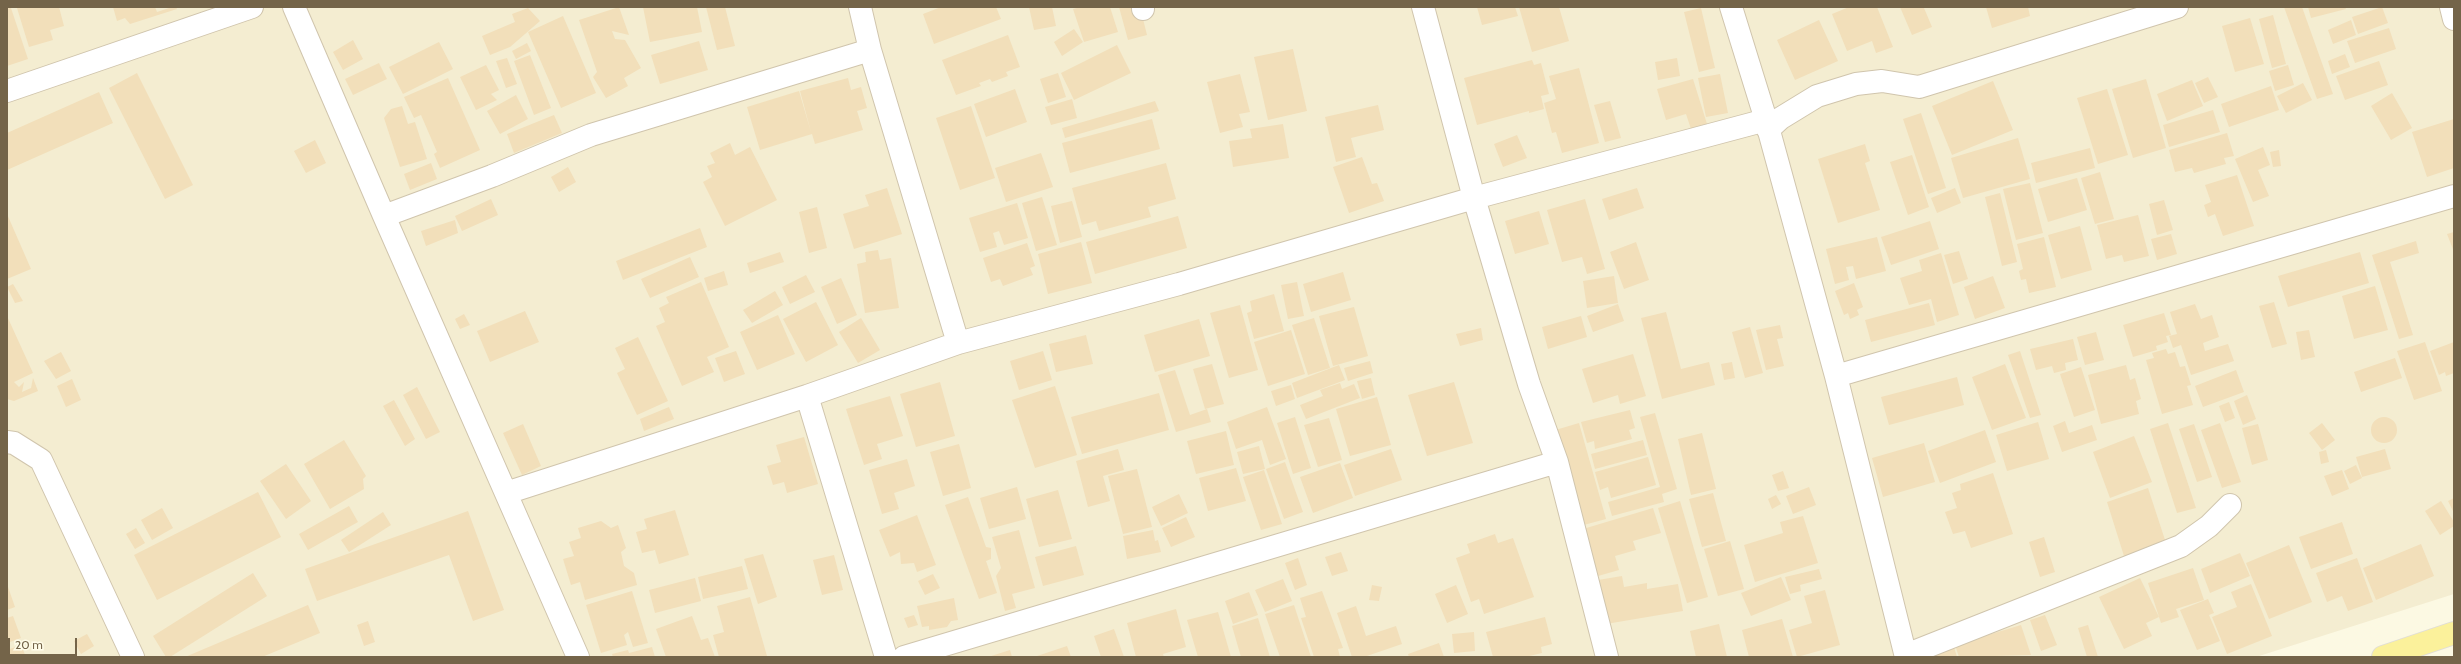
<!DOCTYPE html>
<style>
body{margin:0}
#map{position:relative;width:2461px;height:664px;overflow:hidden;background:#fcf9e3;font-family:Cabin,sans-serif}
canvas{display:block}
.frame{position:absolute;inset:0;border:8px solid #746449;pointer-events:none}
.scale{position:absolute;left:8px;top:638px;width:69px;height:18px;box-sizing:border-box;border:2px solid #746449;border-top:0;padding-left:5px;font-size:12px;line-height:14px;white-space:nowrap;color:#746449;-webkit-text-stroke:3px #fffce9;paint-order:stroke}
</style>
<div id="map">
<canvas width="2461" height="664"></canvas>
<div class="frame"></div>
<div class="scale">20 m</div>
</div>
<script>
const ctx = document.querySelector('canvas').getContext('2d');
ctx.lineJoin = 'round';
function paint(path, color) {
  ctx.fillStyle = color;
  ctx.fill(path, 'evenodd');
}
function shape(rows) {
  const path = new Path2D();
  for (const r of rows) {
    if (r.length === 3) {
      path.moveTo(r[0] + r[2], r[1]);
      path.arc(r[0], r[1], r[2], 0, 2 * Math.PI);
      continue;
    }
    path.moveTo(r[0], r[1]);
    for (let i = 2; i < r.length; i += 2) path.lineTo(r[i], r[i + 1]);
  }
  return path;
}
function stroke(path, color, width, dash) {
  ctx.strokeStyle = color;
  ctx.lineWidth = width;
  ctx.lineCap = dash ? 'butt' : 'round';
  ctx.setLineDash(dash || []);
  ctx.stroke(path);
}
paint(shape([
 [7,7,2454,7,2454,594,2256,657,7,657]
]), '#f4edd1');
paint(shape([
 [22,7,59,7,64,26,50,30,53,40,29,47,17,8],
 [113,7,155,7,157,12,172,7,176,7,177,9,130,24,125,18,117,21],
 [619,7,629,35,612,31,615,39,625,40,641,68,624,78,628,86,606,98,593,77,597,72,579,20],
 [643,7,697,7,702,32,650,42],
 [706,7,725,7,735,46,717,50],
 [941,7,996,7,1001,19,934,44,923,14],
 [1029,7,1052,7,1056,26,1034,30],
 [1080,7,1110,7,1118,32,1084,42,1073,9],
 [1119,7,1140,7,1147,35,1128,40],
 [1477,7,1515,7,1518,16,1482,25],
 [1519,7,1559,7,1569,41,1532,52],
 [1849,7,1877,7,1893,47,1876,53,1872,41,1847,51,1832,14],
 [1900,7,1927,7,1924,8,1932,27,1912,35],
 [1986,7,2028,7,2030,16,1992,28],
 [2284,7,2302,7,2333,94,2317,99],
 [2308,7,2345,7,2346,9,2311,18],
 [2382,7,2388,23,2358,34,2352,17],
 [7,8,11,8,28,59,7,66],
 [528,8,540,21,510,47,490,55,482,36,515,22,512,14],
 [1701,8,1715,68,1699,72,1684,12],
 [2273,15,2286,64,2272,68,2259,19],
 [563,16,596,93,561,108,528,32],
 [2250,18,2264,64,2235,72,2222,26],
 [1819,20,1838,61,1795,80,1777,40],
 [2351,20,2356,35,2333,44,2328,30],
 [2389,28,2396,49,2355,63,2347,41],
 [1074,29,1083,42,1062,56,1054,42],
 [1008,35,1020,67,1006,72,1008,76,992,82,990,79,979,83,981,86,956,95,942,60],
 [353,40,363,59,343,70,333,52],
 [699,41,708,70,660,84,651,55],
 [439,42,453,69,403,94,389,67],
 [527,43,531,51,516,59,512,51],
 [1117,45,1131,73,1074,100,1061,73],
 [1293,49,1307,111,1268,120,1254,57],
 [2345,54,2350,67,2332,74,2328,61],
 [530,55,551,108,534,115,514,61],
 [507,58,517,84,506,88,496,61],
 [1677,58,1680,76,1658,80,1655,62],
 [1532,60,1534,65,1541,63,1549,94,1541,96,1544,109,1529,113,1529,111,1477,125,1464,78],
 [2379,61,2388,85,2345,100,2336,76],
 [379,63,387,79,353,95,345,79],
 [486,65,499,90,491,94,497,100,476,110,460,77],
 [2288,65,2294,85,2275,91,2269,71],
 [1579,68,1599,143,1562,153,1556,132,1552,133,1544,103,1556,99,1549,76],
 [137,73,193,185,165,199,109,88],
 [1058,73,1066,97,1048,103,1040,79],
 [1240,74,1250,112,1239,114,1243,127,1220,133,1207,82],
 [1720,74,1728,113,1706,117,1698,78],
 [2208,77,2218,97,2204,103,2195,83],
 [448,78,480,150,440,168,434,154,437,152,421,115,414,118,404,97],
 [848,78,851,90,861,87,867,108,857,111,863,130,815,144,812,134,760,150,747,107,799,91,811,132,800,91],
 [1693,79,1707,124,1691,129,1686,114,1666,120,1657,89],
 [2146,79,2166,148,2133,158,2112,89],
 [2192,80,2203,106,2167,121,2157,94],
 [1993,81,2013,130,1952,155,1932,106],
 [2303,83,2312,100,2286,113,2277,96],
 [2271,86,2279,110,2229,127,2221,104],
 [1015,89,1027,122,986,137,974,104],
 [2107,89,2128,155,2098,164,2077,98],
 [99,92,113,123,7,170,7,133],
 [2392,93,2412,128,2391,140,2371,106],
 [516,95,528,119,500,134,487,111],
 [1072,99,1077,118,1051,125,1045,107],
 [1155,101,1159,111,1065,138,1062,128],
 [1610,101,1621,138,1605,142,1594,105],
 [1378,105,1384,130,1351,138,1356,157,1336,162,1325,117],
 [402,106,408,124,415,122,427,159,400,167,384,118,391,109],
 [971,106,995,178,960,190,936,118],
 [2213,110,2220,132,2169,147,2163,125],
 [1921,113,1946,188,1928,194,1903,119],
 [554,115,562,133,514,153,507,134],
 [1152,119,1160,149,1070,173,1062,143],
 [2454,119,2454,168,2427,177,2412,132],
 [1283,124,1289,158,1233,167,1229,141,1252,138,1250,129],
 [2227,133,2234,156,2224,158,2226,164,2194,173,2192,168,2175,172,2169,150],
 [1517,135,1527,158,1503,167,1494,144],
 [2018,138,2030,179,1963,198,1951,158],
 [315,140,326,163,306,173,294,151],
 [730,143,735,155,750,147,777,200,725,226,703,182,712,177,707,166,715,163,710,153],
 [1865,144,1870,161,1865,163,1880,210,1838,223,1818,159],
 [2263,147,2270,165,2258,170,2269,196,2253,202,2235,159],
 [2090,148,2095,168,2036,183,2031,163],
 [2279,150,2281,166,2273,167,2270,152],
 [1041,153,1053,187,1006,202,995,168],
 [1912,155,1929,207,1908,215,1890,162],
 [1362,157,1372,184,1377,183,1384,201,1349,213,1333,167],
 [431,163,437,179,410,190,404,174],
 [1166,163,1176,199,1148,207,1151,217,1099,231,1096,221,1082,225,1072,188],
 [568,167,576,182,559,192,551,177],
 [2100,172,2114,219,2095,224,2081,178],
 [2237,175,2254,226,2223,236,2215,214,2208,217,2204,205,2211,202,2205,185],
 [2077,178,2087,210,2048,222,2038,189],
 [2030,183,2043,233,2016,240,2003,189],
 [887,188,902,234,854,249,843,214,869,206,865,195],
 [1637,188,1644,208,1609,220,1602,199],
 [1955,188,1961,203,1937,213,1931,198],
 [2000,193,2017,262,2002,266,1985,197],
 [1042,197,1057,245,1036,251,1022,203],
 [491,199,498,215,462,231,455,216],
 [1585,199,1605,269,1587,274,1582,257,1562,262,1547,210],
 [2164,200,2173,230,2157,235,2149,204],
 [1072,201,1082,237,1060,243,1051,206],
 [1017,203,1028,238,1004,245,999,231,993,233,997,247,980,252,969,218],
 [817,207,827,248,809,253,799,212],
 [1539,211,1549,244,1515,254,1505,221],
 [7,214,31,269,7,279],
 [2138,215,2149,256,2124,262,2122,255,2106,259,2097,225],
 [1178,216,1187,248,1095,274,1086,242],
 [455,220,458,233,426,246,421,231],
 [1930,221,1939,249,1891,265,1881,237],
 [2080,226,2092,270,2061,279,2048,235],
 [700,228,707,247,623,280,616,261],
 [2454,232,2454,252,2447,234],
 [2171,234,2177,254,2157,260,2151,239],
 [1877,237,1886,271,1856,279,1853,266,1846,267,1849,280,1835,284,1826,249],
 [2044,237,2056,287,2029,293,2026,279,2021,280,2019,271,2023,269,2017,244],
 [2416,241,2419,253,2390,262,2413,335,2399,339,2372,255],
 [1081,242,1092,283,1048,294,1038,254],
 [1636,242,1649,280,1624,289,1610,252],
 [1027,243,1035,266,1030,268,1033,275,1003,286,1000,279,991,282,983,258],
 [878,250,880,260,891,258,899,308,865,313,857,264,866,262,865,252],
 [1959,251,1968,279,1953,284,1944,255],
 [780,252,784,262,750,273,747,263],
 [2360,252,2369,283,2288,307,2278,276],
 [1941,253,1959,315,1937,322,1931,299,1909,305,1900,278,1922,271,1919,260],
 [690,257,699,277,650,298,641,279],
 [724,271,728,285,708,291,704,278],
 [1343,272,1351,300,1311,312,1303,284],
 [806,275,815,292,790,304,782,287],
 [1614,276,1618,303,1587,308,1583,281],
 [1993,276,2005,308,1975,319,1964,287],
 [841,278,857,315,837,324,821,287],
 [701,282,729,347,707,357,714,372,682,386,656,326,665,322,659,308,669,303,666,297],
 [1297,282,1304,316,1288,319,1281,285],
 [1854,283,1863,307,1857,310,1859,315,1850,319,1848,313,1844,315,1835,291],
 [13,284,23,301,15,303,7,287],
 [2375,286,2388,330,2354,339,2342,296],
 [775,291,783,305,752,323,743,310],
 [1274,294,1284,331,1254,339,1247,313,1252,311,1250,301],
 [816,302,838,345,806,362,783,319],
 [2274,302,2287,344,2272,348,2259,306],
 [1929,303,1935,325,1871,342,1865,320],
 [1618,304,1624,321,1593,332,1587,316],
 [2195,304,2201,319,2212,315,2219,337,2203,343,2205,351,2228,344,2234,361,2191,375,2181,345,2173,348,2169,336,2177,334,2170,312],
 [1240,305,1258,370,1229,378,1210,313],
 [1354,307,1368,356,1333,366,1319,316],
 [525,311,539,342,490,362,477,331],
 [1666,312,1681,369,1709,362,1715,385,1662,399,1641,318],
 [2164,313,2171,335,2166,336,2168,342,2156,346,2157,350,2133,357,2123,325],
 [464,314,470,325,460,329,455,319],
 [778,315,795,354,757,370,740,332],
 [7,316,33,373,14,382,19,387,24,382,22,392,31,388,33,378,38,391,14,401,7,399],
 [1581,316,1587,337,1548,349,1542,327],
 [861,318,880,350,858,363,839,332],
 [1314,318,1330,368,1308,375,1292,325],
 [1199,319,1210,356,1155,372,1144,335],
 [1780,325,1783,338,1777,339,1784,366,1766,370,1756,330],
 [1750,327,1763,373,1745,378,1732,332],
 [1481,328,1483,340,1460,346,1456,334],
 [1291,330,1305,374,1268,386,1254,342],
 [2309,330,2315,357,2301,360,2296,332],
 [2096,332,2104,360,2085,365,2077,337],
 [1086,335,1093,364,1056,372,1049,344],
 [638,337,668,401,637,415,617,373,625,369,615,348],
 [2073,339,2078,360,2065,363,2066,370,2054,373,2052,366,2036,370,2030,349],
 [2425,342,2442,391,2414,400,2397,351],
 [2454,342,2454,373,2446,376,2445,372,2439,375,2430,351],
 [2166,349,2168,354,2175,352,2180,367,2185,366,2191,385,2187,386,2193,405,2162,414,2146,360,2154,358,2152,353],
 [736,351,745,374,724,382,715,358],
 [1043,351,1052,380,1019,390,1010,361],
 [2020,351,2041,415,2030,418,2008,355],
 [61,352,71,371,56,379,44,361],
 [1633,354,1646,396,1620,404,1618,395,1593,403,1582,369],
 [2395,358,2402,378,2361,392,2354,372],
 [1370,361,1373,373,1348,381,1344,368],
 [1732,362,1735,378,1724,380,1721,364],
 [1212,364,1224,404,1205,409,1193,369],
 [2005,364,2026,418,1992,430,1972,377],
 [1339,365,1345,380,1297,398,1292,383],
 [2126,365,2130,380,2135,378,2141,399,2136,401,2139,414,2101,424,2088,375],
 [2081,367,2095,410,2074,417,2060,374],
 [1175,370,1190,415,1207,409,1211,422,1176,432,1158,375],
 [2236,370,2244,392,2203,407,2195,386],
 [1957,377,1964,405,1889,425,1881,397],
 [1371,378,1375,395,1362,399,1357,381],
 [72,379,81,400,66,407,57,386],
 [940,382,955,436,916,447,900,394],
 [1454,382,1473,443,1427,456,1408,395],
 [1340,383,1342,389,1354,384,1360,398,1306,419,1300,405,1323,396,1320,390],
 [1291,385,1295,399,1276,406,1271,391],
 [1055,386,1077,455,1035,468,1012,400],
 [417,387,440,432,426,439,403,395],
 [1159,393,1169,430,1082,454,1071,417],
 [2247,395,2256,419,2243,425,2234,401],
 [890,396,903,436,877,444,882,459,864,465,846,409],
 [1377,397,1391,445,1350,456,1336,409],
 [394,400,415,439,405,446,383,406],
 [2229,402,2235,418,2225,422,2219,406],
 [669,407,674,419,644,431,640,419],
 [1267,407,1286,459,1270,465,1262,440,1236,449,1227,422],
 [1630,410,1635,428,1629,430,1632,439,1595,449,1594,441,1587,443,1581,422],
 [1655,413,1677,489,1662,494,1664,502,1612,516,1608,502,1660,487,1640,417],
 [2384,430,13],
 [1295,417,1311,468,1293,474,1277,423],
 [1329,418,1342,460,1318,467,1304,425],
 [2065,421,2069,433,2092,425,2097,440,2062,452,2053,426],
 [2038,422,2049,459,2007,471,1996,435],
 [1579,423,1606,519,1580,526,1552,431],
 [2168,423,2196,508,2177,513,2150,429],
 [2220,423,2241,482,2222,488,2201,430],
 [2322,423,2335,440,2322,450,2309,433],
 [523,424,541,466,522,475,503,433],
 [2194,424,2212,477,2197,482,2179,429],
 [2258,424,2268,460,2252,465,2242,428],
 [1985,430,1996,462,1940,483,1928,451],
 [1226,431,1234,465,1196,474,1187,441],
 [1702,433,1716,489,1691,495,1678,439],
 [2134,436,2152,482,2110,498,2093,452],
 [804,437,818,484,787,493,784,482,773,485,767,466,781,462,776,445],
 [344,440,366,476,363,479,364,489,330,509,304,464],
 [1643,440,1647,455,1595,469,1591,454],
 [1924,443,1935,482,1883,497,1872,458],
 [959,444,971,488,943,496,930,452],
 [1259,446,1265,469,1243,474,1237,452],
 [1118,449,1124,470,1103,476,1110,501,1088,507,1076,461],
 [1391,449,1402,480,1355,496,1344,465],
 [2385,449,2391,469,2362,477,2356,457],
 [2326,450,2329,462,2321,464,2319,452],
 [1648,457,1656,485,1611,498,1608,487,1600,490,1595,472],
 [907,459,915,486,894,493,899,509,882,514,869,470],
 [1285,462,1303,512,1284,519,1266,469],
 [1340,463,1353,498,1313,513,1300,477],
 [286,464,311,501,286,519,260,481],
 [2356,465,2362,478,2350,484,2344,471],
 [1236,468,1246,501,1208,511,1199,478],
 [1137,469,1152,527,1123,534,1108,476],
 [1264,470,1282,524,1261,530,1243,477],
 [2342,470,2349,489,2332,496,2324,476],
 [1783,471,1789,488,1778,491,1772,475],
 [1993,473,2013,534,1971,548,1965,531,1953,534,1945,512,1957,508,1952,493,1961,490,1960,484],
 [1017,487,1026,519,989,529,980,498],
 [1809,487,1816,505,1793,514,1786,496],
 [2148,488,2166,543,2124,556,2107,502],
 [1058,490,1072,539,1039,547,1026,499],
 [258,492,281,537,157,600,134,555],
 [1713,493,1726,541,1702,547,1689,499],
 [1179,494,1188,513,1161,526,1152,507],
 [1776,495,1781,504,1772,509,1768,499],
 [968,497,986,547,991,548,991,559,986,561,997,593,979,599,945,505],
 [2454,498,2454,513,2448,501],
 [1680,501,1708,597,1687,603,1658,508],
 [2441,501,2454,522,2454,526,2440,535,2425,511],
 [349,506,358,522,308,550,299,534],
 [162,508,173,528,152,540,141,520],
 [1653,508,1661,533,1633,541,1636,550,1615,556,1619,570,1598,576,1583,529],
 [675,510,689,555,659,564,655,550,642,553,636,532,647,529,644,519],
 [468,511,504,610,473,621,449,555,317,601,305,569],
 [383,512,391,525,349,552,341,540],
 [917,515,936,565,917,572,914,563,901,564,900,552,890,557,879,530],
 [1803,516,1818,563,1755,582,1744,545,1783,533,1780,522],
 [1186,517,1195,537,1171,547,1162,528],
 [601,521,611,528,618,525,626,548,621,552,624,566,634,573,637,585,585,600,580,582,571,585,563,559,574,556,569,542,581,538,578,528],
 [2342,522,2353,554,2311,569,2299,537],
 [136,528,145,543,135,549,126,534],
 [1019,530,1035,588,1012,594,1016,608,1005,611,996,576,1001,568,992,537],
 [1153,530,1155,541,1158,540,1161,552,1127,559,1123,536],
 [1495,534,1498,543,1513,538,1534,597,1484,614,1479,599,1471,602,1456,558,1470,553,1467,544],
 [2044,537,2055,572,2040,577,2029,542],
 [1730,541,1744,589,1718,596,1704,549],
 [2421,544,2434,576,2376,600,2363,568],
 [2289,545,2312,602,2269,619,2246,563],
 [1076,546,1084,575,1043,586,1035,557],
 [1341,552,1348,571,1332,576,1325,557],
 [2240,553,2250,576,2210,593,2201,569],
 [763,554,777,597,758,604,744,559],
 [834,555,843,590,822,595,813,560],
 [1298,558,1307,585,1295,590,1285,563],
 [2357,558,2373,602,2348,611,2342,596,2327,602,2316,573],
 [742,566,748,589,703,599,698,577],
 [2193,568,2204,600,2176,609,2179,617,2161,623,2148,583],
 [1819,569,1822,579,1800,585,1801,591,1790,594,1785,577],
 [253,573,267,596,170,657,166,657,153,636],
 [933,574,940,588,925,595,918,581],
 [1622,576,1624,587,1647,583,1647,589,1678,584,1683,611,1606,624,1598,580],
 [1781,577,1791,600,1751,616,1741,593],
 [695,578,701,601,655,613,649,590],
 [2140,578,2159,617,2146,623,2152,636,2124,649,2099,597],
 [1283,579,1292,601,1265,612,1255,590],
 [7,584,15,607,7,610],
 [2251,584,2272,636,2227,654,2212,617,2237,607,2231,592],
 [1372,585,1382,587,1379,601,1369,600],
 [1456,585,1468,614,1447,623,1435,594],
 [1825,590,1840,645,1797,657,1789,630,1812,623,1804,596],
 [632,591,648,643,633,647,628,632,624,635,627,645,601,653,586,605],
 [1322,591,1343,648,1338,649,1340,657,1314,657,1301,618,1306,617,1300,598],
 [1249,592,1258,615,1233,624,1225,601],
 [750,597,767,656,719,657,713,635,724,632,717,606],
 [954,598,958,620,951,621,947,627,929,630,929,626,922,627,917,606],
 [2208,599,2214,613,2209,615,2220,641,2197,650,2180,610],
 [308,605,320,633,262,657,185,657],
 [1294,605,1311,657,1280,657,1265,614],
 [1356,606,1366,636,1396,626,1402,644,1364,657,1352,657,1337,613],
 [1176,609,1186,647,1163,654,1164,657,1136,657,1127,623],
 [1218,612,1231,657,1198,657,1187,620],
 [914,615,918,625,908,628,904,618],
 [2045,615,2057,645,2041,651,2030,620],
 [13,616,21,638,7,643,7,618],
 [692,616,701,640,708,638,715,657,666,657,656,629],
 [1545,617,1552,644,1541,647,1542,653,1525,657,1493,657,1486,632],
 [1258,618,1270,657,1241,657,1232,626],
 [1782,619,1793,657,1749,657,1742,630],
 [368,621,375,642,364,646,357,625],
 [1719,624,1727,657,1696,657,1690,631],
 [2021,625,2031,655,1959,657,1955,645],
 [2088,625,2098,657,2087,657,2078,628],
 [1114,629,1124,657,1101,657,1094,636],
 [1474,632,1475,651,1454,653,1452,634],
 [87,634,94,646,81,654,74,641],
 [1439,643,1444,657,1409,657,1408,654],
 [21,645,26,657,7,657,7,650],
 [1067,646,1071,657,1034,657],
 [652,647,655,657,613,657,612,654,628,650,629,653],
 [1954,647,1957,657,1928,657],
 [1010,650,1012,657,988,657]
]), '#f2dfba');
const street = shape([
 [294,7,384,216,578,657],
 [860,7,870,50,958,343],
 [1143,7,1143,9],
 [1423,7,1474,198,1529,384,1557,462,1607,657],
 [1731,7,1766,120,1836,376,1906,657],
 [2451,7,2454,19],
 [7,91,252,7],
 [1768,130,1781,118,1817,96,1856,84,1882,81,1919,87,2177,7],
 [384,216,492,176,591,135,870,50],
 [1836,376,2454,196],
 [807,396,886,657],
 [7,442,14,443,41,460,133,657],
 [506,493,807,396,958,343,1179,284,1474,198,1766,120],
 [1906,655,2181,546,2209,526,2230,505],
 [904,657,1557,462]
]);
const primary = shape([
 [2383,657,2454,633]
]);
stroke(street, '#d0c5ad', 24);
stroke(primary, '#e0ddd7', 24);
stroke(street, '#fff', 22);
stroke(primary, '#fbf19b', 22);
</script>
